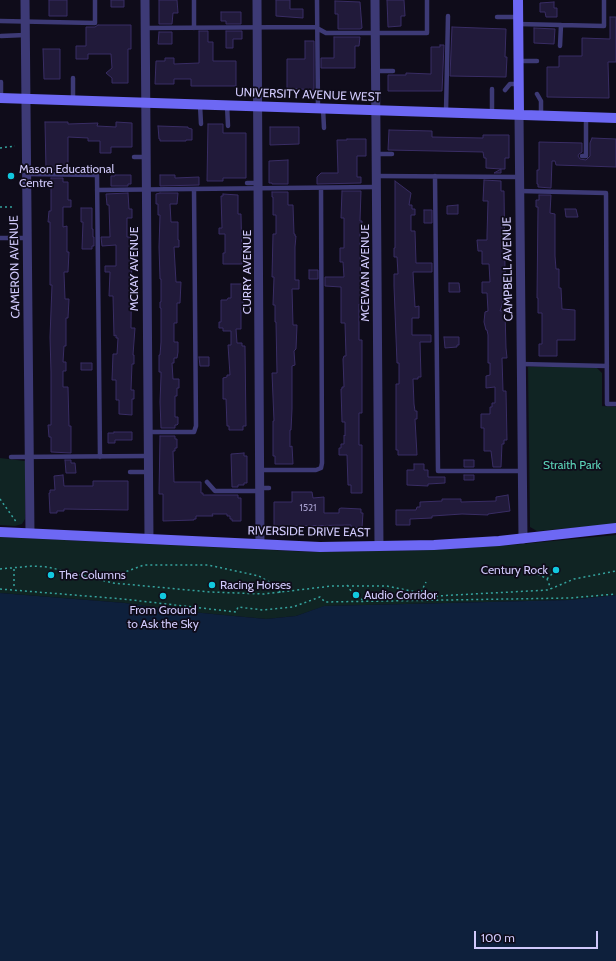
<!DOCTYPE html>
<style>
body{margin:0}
#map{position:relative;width:616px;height:961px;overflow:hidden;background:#0f0c1a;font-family:Cabin,sans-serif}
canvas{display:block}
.scale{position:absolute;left:474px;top:931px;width:124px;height:18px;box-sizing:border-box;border:2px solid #d0c9fb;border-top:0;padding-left:5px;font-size:12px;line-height:14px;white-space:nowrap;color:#d0c9fb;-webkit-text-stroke:3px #0f0c1a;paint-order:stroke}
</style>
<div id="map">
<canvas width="616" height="961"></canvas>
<div class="scale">100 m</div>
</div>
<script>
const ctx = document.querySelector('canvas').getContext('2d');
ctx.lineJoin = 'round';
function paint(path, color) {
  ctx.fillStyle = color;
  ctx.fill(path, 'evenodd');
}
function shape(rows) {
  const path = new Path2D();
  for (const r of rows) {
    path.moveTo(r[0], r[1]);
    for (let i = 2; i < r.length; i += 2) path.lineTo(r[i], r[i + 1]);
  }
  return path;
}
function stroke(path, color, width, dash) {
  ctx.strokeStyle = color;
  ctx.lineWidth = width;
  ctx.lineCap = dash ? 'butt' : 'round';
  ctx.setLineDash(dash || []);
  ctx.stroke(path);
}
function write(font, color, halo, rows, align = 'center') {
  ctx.font = font + ' Cabin,sans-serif';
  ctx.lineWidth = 3.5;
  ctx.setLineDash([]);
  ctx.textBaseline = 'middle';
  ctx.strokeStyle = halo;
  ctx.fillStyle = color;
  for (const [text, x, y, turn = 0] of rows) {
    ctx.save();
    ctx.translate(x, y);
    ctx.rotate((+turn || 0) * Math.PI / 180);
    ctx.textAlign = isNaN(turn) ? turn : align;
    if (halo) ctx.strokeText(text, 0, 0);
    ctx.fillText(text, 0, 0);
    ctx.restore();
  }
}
paint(shape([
 [528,367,596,367,602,373,602,406,616,407,616,524,537,531,530,527],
 [0,458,25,461,25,519,22,524,15,526,0,525],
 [616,535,616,595,569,600,325,606,296,616,266,619,181,611,125,603,0,593,0,537,313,552,430,550,511,545]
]), '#102423');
paint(shape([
 [0,593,125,603,181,611,266,619,296,616,324,606,569,600,616,595,616,961,0,961]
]), '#0e203c');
const building = shape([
 [49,0,67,0,67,16,49,16,49,0],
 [111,0,124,0,124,7,111,7,111,0],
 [159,0,177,0,178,13,173,13,172,24,159,24,159,0],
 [276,0,290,0,290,9,303,9,303,18,276,16,276,0],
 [387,0,404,0,405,16,401,16,401,26,388,27,387,0],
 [335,1,360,2,362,28,360,29,338,29,338,14,335,14,335,1],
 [554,2,554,8,557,8,557,17,546,17,545,12,540,12,540,3,554,2],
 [221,12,241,12,241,24,226,24,226,21,221,21,221,12],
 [610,17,616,17,616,62,608,62,609,98,547,97,547,67,559,67,559,56,582,56,582,38,610,39,610,17],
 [98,25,131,25,131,49,128,49,128,83,112,83,112,78,106,73,112,68,111,54,88,54,88,59,76,59,76,46,86,46,86,27,95,27,98,25],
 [452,27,506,29,505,57,507,57,506,77,450,76,452,27],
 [534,28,555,29,554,44,534,43,534,28],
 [199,31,208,31,208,42,213,42,213,61,236,61,236,86,191,86,191,79,174,79,174,84,155,84,156,61,165,61,165,58,174,58,174,64,199,63,199,31],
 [226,31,242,31,242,39,233,39,233,48,226,48,226,31],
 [159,32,172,32,172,44,158,44,159,32],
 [334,37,360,37,359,46,355,46,355,68,321,68,321,58,334,58,334,37],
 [305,41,314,41,314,90,287,88,287,59,305,59,305,41],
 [440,45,444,45,442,91,388,91,388,75,406,75,406,73,431,74,431,47,440,47,440,45],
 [43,49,60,49,60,79,44,79,43,49],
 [45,122,68,122,68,124,98,123,97,126,116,127,116,122,132,123,132,147,111,147,111,153,100,153,100,141,88,141,88,138,68,137,68,170,63,170,63,171,46,169,45,122],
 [208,124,223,124,223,133,246,133,246,178,223,178,223,181,207,181,208,124],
 [158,126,188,127,188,128,192,129,192,140,186,140,186,141,160,141,160,139,159,139,158,126],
 [270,127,299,127,299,144,270,145,270,127],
 [389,130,432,131,432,137,483,138,483,135,509,135,509,158,505,158,505,169,501,169,501,173,494,173,501,169,486,168,486,158,484,158,483,152,388,150,389,130],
 [592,138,616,139,616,167,556,165,555,161,552,161,551,188,538,187,538,184,537,184,537,170,539,170,539,142,582,143,582,152,579,154,578,156,580,159,586,160,590,156,590,143,592,138],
 [347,139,366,139,366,156,357,156,357,177,361,177,361,183,317,184,317,177,321,173,338,173,337,140,347,140,347,139],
 [288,160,288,184,272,184,272,183,269,183,269,161,288,160],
 [115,175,131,175,131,184,128,184,128,186,111,186,111,176,115,176,115,175],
 [160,175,175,175,175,178,199,177,199,185,160,186,160,175],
 [51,178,63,178,63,182,68,182,68,200,71,200,71,207,63,207,63,227,67,226,67,252,69,252,68,272,64,272,64,273,65,299,69,299,68,318,66,318,66,346,64,346,63,362,66,362,66,371,63,371,63,387,68,387,69,426,71,426,71,453,51,452,51,437,49,437,48,425,51,425,51,372,50,337,52,285,50,285,50,222,48,222,49,211,51,211,51,178],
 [484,180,501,181,501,191,504,191,505,270,507,293,506,293,500,311,505,311,506,348,507,358,502,358,503,391,506,391,507,440,504,440,504,444,502,444,501,467,493,467,491,451,484,451,484,428,481,428,481,414,490,414,490,407,492,407,492,403,495,403,495,387,486,388,486,376,490,375,490,363,488,363,488,335,487,330,486,330,484,322,485,312,488,311,487,293,482,293,482,282,490,282,489,264,482,264,482,251,478,251,477,240,487,240,487,235,488,201,483,201,484,180],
 [395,181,411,193,409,205,412,205,412,209,415,209,415,215,411,215,411,231,415,231,416,263,432,263,432,272,413,272,415,307,419,306,419,318,412,318,412,335,431,335,431,342,420,342,421,377,418,377,418,379,413,379,414,404,415,411,417,411,417,419,415,419,417,455,398,455,398,450,396,450,396,384,399,384,399,363,397,363,394,286,394,274,398,274,397,257,394,257,394,248,395,248,395,181],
 [342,191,361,191,360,221,362,221,362,232,360,232,360,252,361,286,362,286,363,304,359,304,359,340,362,340,362,413,359,413,359,445,362,445,362,493,351,493,351,485,348,485,347,455,339,455,339,448,341,448,341,444,344,444,344,435,345,436,345,422,342,422,341,389,342,389,342,387,344,387,343,359,344,356,346,356,345,323,341,323,341,287,325,286,325,277,344,277,343,262,340,262,340,248,344,248,344,218,341,218,342,191],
 [272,192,288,192,288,205,293,205,294,234,295,234,295,236,296,236,295,247,295,280,299,280,299,289,292,289,293,325,297,325,296,349,294,351,295,365,292,366,292,409,291,430,290,430,290,447,292,446,293,464,275,464,275,456,273,456,273,421,274,421,272,373,277,373,276,322,275,322,275,305,273,305,274,277,272,277,273,234,276,234,276,215,273,215,273,197,272,197,272,192],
 [128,193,129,209,132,209,132,218,127,218,127,237,130,237,132,240,131,328,135,328,133,355,134,355,134,364,132,364,131,390,134,390,134,399,132,399,132,415,119,414,119,400,116,400,116,380,112,380,113,354,117,354,118,338,116,338,116,335,114,336,113,296,109,296,110,272,105,272,105,266,116,266,116,245,102,246,101,237,110,237,109,205,107,205,106,194,128,193],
 [160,193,178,193,177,204,170,204,171,222,178,222,178,240,179,240,179,247,174,247,176,282,181,282,180,303,177,303,177,323,174,323,174,342,178,342,178,352,177,358,174,358,174,363,172,363,173,379,179,379,179,388,177,388,177,396,175,396,175,417,178,417,178,424,177,425,175,425,175,428,161,428,160,402,161,376,161,372,159,372,159,355,160,355,161,342,161,308,160,308,160,302,161,302,161,279,160,279,159,247,160,215,158,215,158,204,156,204,156,194,160,193],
 [223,194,238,195,238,214,241,214,242,264,223,264,223,253,225,253,225,234,219,234,219,228,222,228,221,196,223,196,223,194],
 [539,195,551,195,550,213,555,214,555,256,556,269,559,269,559,288,561,288,562,309,575,310,575,340,557,340,557,356,539,356,539,344,542,344,542,313,538,313,538,298,537,298,538,207,536,207,536,200,539,200,539,195],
 [458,205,458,214,447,214,447,206,458,205],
 [81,208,92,208,92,229,93,229,93,237,94,237,94,246,92,246,92,249,82,249,83,222,81,222,81,208],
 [565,209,576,209,578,217,566,217,565,209],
 [424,210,432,210,432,223,424,223,424,210],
 [309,270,318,270,318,279,309,279,309,270],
 [449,283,459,283,460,292,449,292,449,283],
 [231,284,243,284,243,310,241,310,241,329,236,329,237,343,242,343,242,346,245,346,246,426,243,426,243,430,229,430,229,426,227,426,226,399,223,399,223,378,227,377,227,375,230,375,228,345,231,345,231,331,223,331,223,328,219,328,219,322,221,322,221,300,227,300,228,298,231,298,231,284],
 [444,337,459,337,459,345,457,345,457,347,445,348,444,337],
 [199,357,209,357,209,366,200,366,199,357],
 [81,363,92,363,92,370,81,370,81,363],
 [114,432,132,432,132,440,115,440,115,443,108,443,108,433,114,433,114,432],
 [160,436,175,436,175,439,177,439,177,448,175,448,175,451,173,451,174,482,201,482,201,493,203,493,203,495,238,495,238,498,241,498,241,521,232,521,232,519,230,519,230,516,227,516,227,514,212,514,213,516,196,516,196,519,194,519,194,520,163,521,163,494,159,494,160,436],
 [244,453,244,456,247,456,247,483,244,483,244,485,238,485,238,487,232,487,231,454,244,453],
 [65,460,71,460,71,463,75,463,76,473,66,473,65,460],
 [464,460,474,460,474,467,464,467,464,460],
 [414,464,424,464,424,470,428,470,428,477,445,477,445,483,428,484,428,486,407,485,407,470,414,470,414,464],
 [63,475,64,486,93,486,93,481,128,481,128,510,64,509,64,511,57,511,57,513,50,513,49,493,50,493,50,490,55,490,54,476,63,475],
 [464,475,474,475,474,480,464,480,464,475],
 [292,492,312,492,313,498,324,497,324,513,339,513,339,509,341,508,361,509,361,513,363,513,362,528,351,527,351,525,292,526,292,530,274,531,274,502,292,502,292,492],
 [508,495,510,511,488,514,488,515,462,514,432,516,432,518,410,519,410,525,396,525,396,510,416,510,417,507,420,507,420,502,442,501,442,499,461,499,461,502,496,501,496,497,508,495]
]);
paint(building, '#211a3a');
stroke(building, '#392d64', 1);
stroke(shape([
 [0,148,15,146],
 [0,207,15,207],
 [0,499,17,523],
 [0,569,32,566,48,567,113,583,210,592,264,594,332,586,387,586,436,596,548,590,574,579,616,571],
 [538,574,547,579,551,589],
 [547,579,554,572],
 [103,580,144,565,208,565,259,576,269,582,281,593],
 [347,585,351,591,364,601],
 [14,586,14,567],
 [0,589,123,599,236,612,238,607,263,610,293,607,320,597,325,602,570,598,616,594],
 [421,592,426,582]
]), '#35a39e', 1.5, [2, 3]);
stroke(shape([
 [194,0,194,28],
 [317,0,318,108],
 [497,17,518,17],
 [0,21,95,23,95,0],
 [518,24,604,26,604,0],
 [145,28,315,27,326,33,427,33,427,0],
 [1,36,25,35],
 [560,46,561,25],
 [519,61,537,61],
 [375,71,393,71],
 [1,82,1,99],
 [505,90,510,84,519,84],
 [537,94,541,101,541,115],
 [73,101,73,78],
 [200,105,201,124],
 [227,105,228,126],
 [323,108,324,128],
 [446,112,448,16],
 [492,114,492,89],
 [376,154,392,154],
 [582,156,586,156,586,118],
 [134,157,146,157],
 [26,174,97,175,100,457],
 [376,176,520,177],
 [435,176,438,471,522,471],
 [247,183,258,183],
 [97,190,376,187],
 [520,191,606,193,607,404,616,404],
 [0,238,27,238],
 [521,364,607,366],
 [148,432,194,432,196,426,194,189],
 [11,457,148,456],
 [260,470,316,470,321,468,322,463,321,188],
 [130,472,148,472],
 [207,482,215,491,260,491],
 [260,488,269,488]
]), '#3d3a76', 4.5);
stroke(shape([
 [25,0,30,533],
 [145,0,149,538],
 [257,0,260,544],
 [375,0,379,546],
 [519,114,523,539]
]), '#3d3a76', 9);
stroke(shape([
 [518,0,519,114],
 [0,98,616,118],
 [0,532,320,547,379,546,434,545,499,541,616,528]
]), '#6d68f4', 10);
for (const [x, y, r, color] of [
 [11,176,4,"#11c8df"],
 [556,570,4,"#11c8df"],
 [51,575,4,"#11c8df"],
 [212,585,4,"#11c8df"],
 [356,595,4,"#11c8df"],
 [163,596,4,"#11c8df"]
]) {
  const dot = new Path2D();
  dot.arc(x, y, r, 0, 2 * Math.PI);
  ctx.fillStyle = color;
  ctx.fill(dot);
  stroke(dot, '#0f0c1a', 1.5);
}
write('10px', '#a49dcb', null, [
 ["1521",308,508]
]);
write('12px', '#d0c9fb', '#0f0c1a', [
 ["UNIVERSITY AVENUE WEST",308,95,2],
 ["CAMERON AVENUE",15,267,-91],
 ["MCKAY AVENUE",134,269,-90],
 ["CAMPBELL AVENUE",508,269,-91],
 ["CURRY AVENUE",247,272,-90],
 ["MCEWAN AVENUE",365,273,-90],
 ["RIVERSIDE DRIVE EAST",309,532,1]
]);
write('12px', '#d0c9fb', '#0f0c1a', [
 ["Mason Educational",19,169],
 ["Centre",19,183],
 ["Century Rock",548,570,"right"],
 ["The Columns",59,575],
 ["Racing Horses",220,585],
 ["Audio Corridor",364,595],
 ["From Ground",163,610,"center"],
 ["to Ask the Sky",163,624,"center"]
], 'left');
write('12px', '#5cd4b8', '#0f0c1a', [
 ["Straith Park",572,465]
]);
</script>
